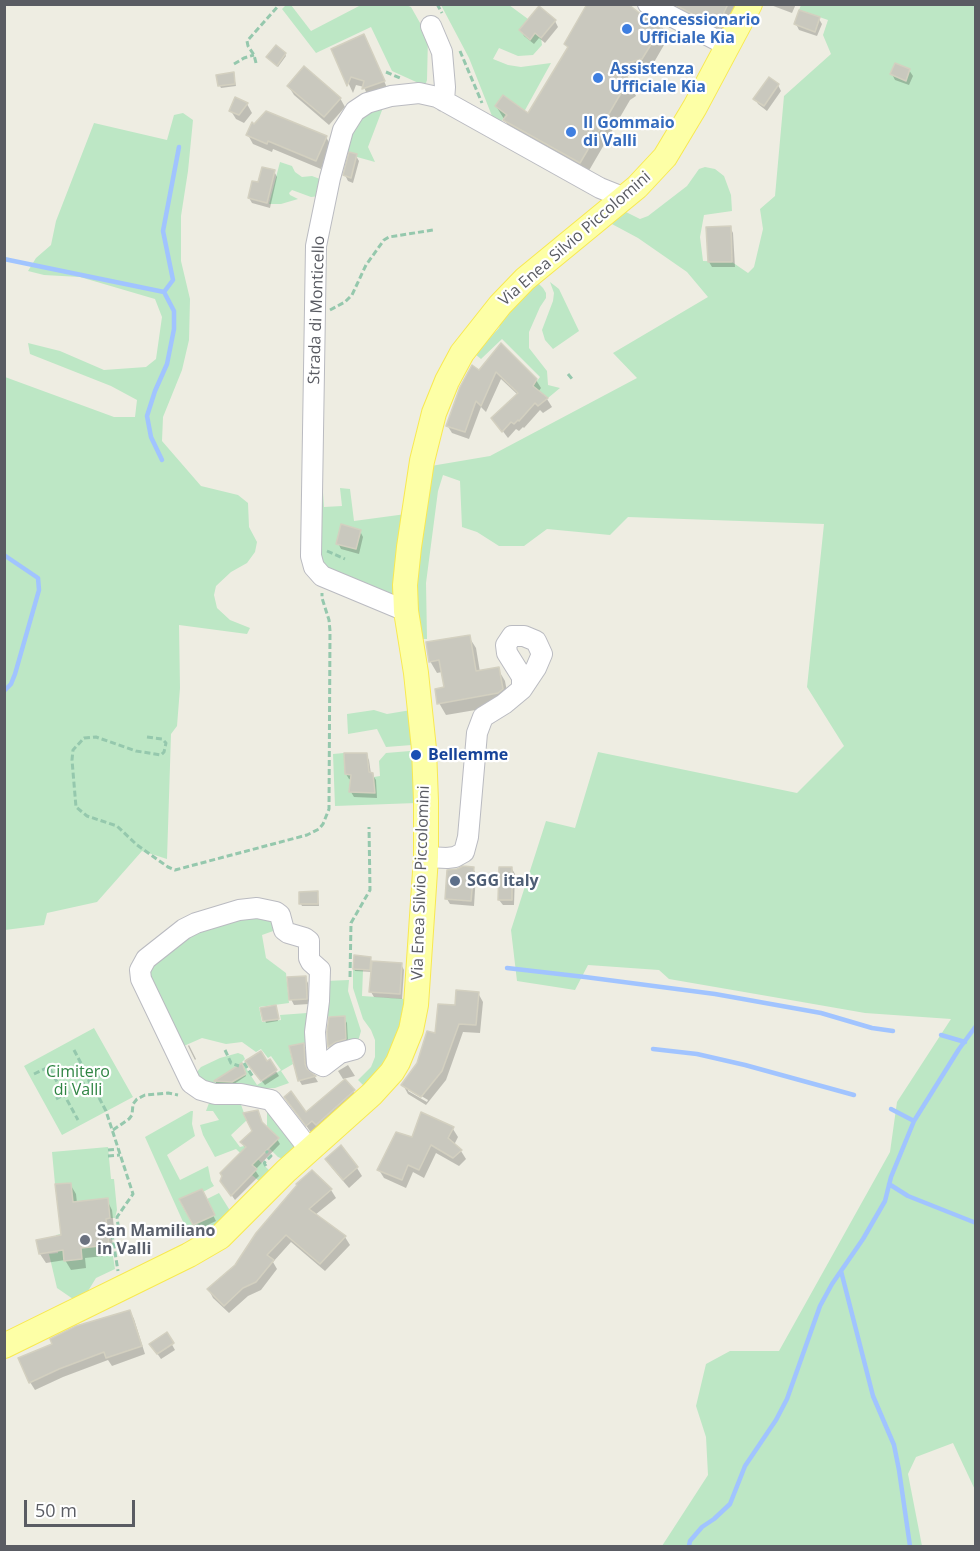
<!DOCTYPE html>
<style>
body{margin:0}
#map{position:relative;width:980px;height:1551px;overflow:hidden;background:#eeede2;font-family:"Open Sans",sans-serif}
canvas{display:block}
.frame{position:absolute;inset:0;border:6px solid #5a5c63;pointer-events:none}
.scale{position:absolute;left:24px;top:1500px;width:111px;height:27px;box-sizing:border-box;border:3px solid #5a5c63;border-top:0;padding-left:8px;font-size:18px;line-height:21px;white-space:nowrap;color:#5a5c63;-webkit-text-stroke:4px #fff;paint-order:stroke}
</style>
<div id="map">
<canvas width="980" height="1551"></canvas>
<div class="frame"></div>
<div class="scale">50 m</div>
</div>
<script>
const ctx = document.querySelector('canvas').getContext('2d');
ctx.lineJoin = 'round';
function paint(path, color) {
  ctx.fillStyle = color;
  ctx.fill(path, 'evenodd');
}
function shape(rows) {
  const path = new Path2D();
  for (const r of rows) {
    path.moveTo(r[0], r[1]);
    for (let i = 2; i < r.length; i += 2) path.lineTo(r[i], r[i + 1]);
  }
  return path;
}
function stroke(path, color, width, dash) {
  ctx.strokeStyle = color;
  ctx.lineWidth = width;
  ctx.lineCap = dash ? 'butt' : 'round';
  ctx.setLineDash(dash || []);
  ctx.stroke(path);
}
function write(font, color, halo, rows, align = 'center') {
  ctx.font = font + ' "Open Sans",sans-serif';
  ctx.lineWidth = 4.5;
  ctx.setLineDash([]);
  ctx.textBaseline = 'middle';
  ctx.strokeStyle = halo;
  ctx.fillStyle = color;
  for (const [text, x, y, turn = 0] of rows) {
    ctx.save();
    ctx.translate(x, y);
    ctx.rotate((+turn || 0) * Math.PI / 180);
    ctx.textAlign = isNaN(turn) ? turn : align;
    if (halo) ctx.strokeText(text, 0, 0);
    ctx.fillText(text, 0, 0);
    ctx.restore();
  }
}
paint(shape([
 [286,5,291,5,311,31,361,5,406,5,411,7,428,37,427,80,425,86,392,71,371,27,316,53,282,9],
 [441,5,509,5,528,19,519,30,530,40,535,33,541,38,542,45,533,55,518,56,499,48,493,59,508,65,521,67,551,63,524,112,511,105,501,122,492,116,469,58],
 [801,5,975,5,976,1492,953,1443,916,1457,908,1474,922,1546,662,1546,708,1475,706,1437,696,1406,706,1364,730,1351,779,1351,890,1152,897,1102,951,1019,865,1013,802,1002,669,979,659,970,588,965,575,990,517,981,511,930,546,821,575,828,598,752,797,793,844,746,807,687,824,524,628,517,610,535,547,529,524,546,499,546,477,532,462,527,460,481,443,475,438,491,426,583,427,639,419,639,417,583,431,466,490,456,637,378,613,353,708,297,687,272,638,238,610,223,626,212,640,219,648,216,687,186,699,169,705,167,715,169,724,176,731,195,732,211,704,215,700,237,703,261,732,262,748,273,754,267,763,229,760,209,775,196,784,96,831,54,823,35,828,20,799,10],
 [384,105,368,147,375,162,357,157,357,154,344,151,360,114],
 [183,113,193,120,188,171,181,216,181,261,190,299,189,340,182,370,163,417,162,441,201,486,238,495,248,503,249,527,257,542,255,552,247,563,231,572,216,586,214,595,217,608,230,620,250,628,247,634,179,625,180,688,177,726,171,734,167,859,142,851,97,902,47,913,44,925,5,930,5,377,114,417,135,417,137,400,111,386,30,354,28,343,60,351,104,370,146,367,156,359,162,317,155,299,80,277,44,275,28,271,36,258,51,245,56,221,94,123,167,140,174,115],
 [280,162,292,166,295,172,302,177,312,176,320,179,320,196,311,197,292,190,289,193,290,195,298,199,281,204,269,204],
 [550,282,559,289,579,331,553,349,545,340,542,330,553,301,554,293],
 [539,284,543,288,546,293,546,298,540,307,529,332,529,348,547,371,548,385,560,388,548,398,533,386,540,377,502,339,481,359,475,354,499,328,502,318,533,285],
 [321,488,323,492,324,507,342,506,340,488,350,489,354,521,406,514,396,603,327,575,317,549],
 [374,710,387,714,411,710,412,745,386,747,377,729,348,734,347,714],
 [410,751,414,754,416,803,335,806,333,754,344,753,345,774,351,775,349,792,374,793,374,777,380,776,379,761,386,753],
 [235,915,272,916,276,930,262,935,266,958,286,973,289,1003,259,1007,262,1022,281,1020,280,1015,307,1013,310,1022,307,1043,289,1047,293,1064,281,1071,289,1083,275,1088,252,1089,214,1087,200,1081,196,1073,201,1067,220,1058,238,1053,243,1055,245,1059,242,1062,257,1085,281,1070,271,1056,268,1058,261,1049,256,1052,242,1042,226,1044,202,1038,177,1049,145,978,147,964,186,932],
 [353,969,363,970,362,996,406,999,401,1023,383,1068,366,1088,358,1080,371,1067,375,1057,375,1040,371,1030,363,1019,353,988],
 [349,980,348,991,361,1031,359,1038,356,1045,346,1047,345,1016,321,1017,325,981],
 [94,1028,133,1097,62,1135,24,1066],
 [214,1099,239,1099,244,1113,243,1114,247,1120,231,1135,240,1147,244,1146,270,1171,260,1182,252,1175,257,1169,236,1149,215,1157,203,1135,200,1125,219,1120,213,1111,206,1111,209,1103],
 [267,1108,296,1146,294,1149,283,1159,278,1157,269,1148,278,1138,267,1126],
 [191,1111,193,1111,192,1124,195,1136,167,1155,180,1180,208,1166,211,1181,214,1186,203,1192,179,1200,193,1225,214,1215,207,1199,219,1193,229,1209,228,1217,200,1238,184,1224,145,1137],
 [108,1147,111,1179,114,1179,117,1210,115,1218,110,1218,107,1199,73,1202,71,1183,55,1184,52,1152],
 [61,1234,64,1260,81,1248,109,1245,112,1250,115,1269,96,1278,88,1291,73,1299,57,1288,49,1254,58,1253,56,1235]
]), '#bde7c5');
paint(shape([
 [680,4,743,4,739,11,734,9,721,34,684,14],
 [768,4,796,4,792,13],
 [642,16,662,27,668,38,649,71,627,76,636,96,630,100,587,174,512,132,496,106,528,116,568,49,566,44],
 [819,19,822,24,817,36,799,30,796,24],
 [555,21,558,27,545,43,539,38,534,44,524,36,521,30],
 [368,44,388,90,368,97,364,87,356,85,353,93,333,50],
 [285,54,286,56,278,67,268,58],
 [909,70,913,76,909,85,895,80,892,74],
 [234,76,236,86,221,88,220,86],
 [778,85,781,91,767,111,758,104,755,99],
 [289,87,340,98,345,107,329,125,294,95],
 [235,99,247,104,252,113,244,123,236,119,231,111],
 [248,135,326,137,331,146,321,169,273,149,272,152,253,144],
 [356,156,359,161,353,183,348,181,345,175],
 [274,171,277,177,270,208,252,203,249,198],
 [730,227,733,233,735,267,712,267,709,262],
 [501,345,536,380,541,388,538,392,547,399,552,407,543,413,540,410,524,428,523,427,519,431,516,429,508,438,493,418,518,395,501,379,486,412,481,407,469,439,452,433,447,425,479,372],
 [360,531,363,537,359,554,341,549,338,543],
 [469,637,476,648,480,672,498,669,505,681,509,702,505,705,446,715,439,703,445,688,442,672,437,673,430,661],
 [366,754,369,760,371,774,372,774,376,780,377,798,354,797,351,792,352,780,349,779,346,774],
 [473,868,476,874,474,906,450,904,447,899],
 [512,869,515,874,514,905,503,905,499,900],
 [318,895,319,906,302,906,301,904],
 [370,958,372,963,401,964,404,970,402,999,374,997,371,992,373,972,355,971,354,969],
 [305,977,308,983,309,1004,294,1005,291,999],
 [478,993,483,1002,480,1033,463,1032,446,1080,426,1105,408,1094,403,1085,456,1006],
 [408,1088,428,1100,427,1102,408,1091],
 [275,1007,278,1021,266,1023,265,1020],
 [344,1018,347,1023,348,1044,332,1052,329,1047,329,1032],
 [189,1045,196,1059,195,1060,188,1046],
 [303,1045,306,1051,308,1072,315,1077,318,1082,302,1085,299,1080],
 [270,1061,279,1076,265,1085,250,1067],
 [241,1065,246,1076,234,1084,216,1083,216,1082],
 [348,1065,355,1076,343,1079,338,1071],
 [353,1091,358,1100,312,1134,286,1097,305,1114],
 [257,1111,263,1125,277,1139,280,1144,255,1170,259,1176,235,1200,225,1186,246,1149,242,1143,253,1131],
 [422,1114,453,1129,458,1137,454,1145,461,1151,466,1159,459,1166,436,1153,424,1178,413,1172,406,1188,384,1178,379,1170,412,1138],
 [327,1159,357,1168,362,1176,349,1188,332,1168],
 [312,1172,331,1190,336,1198,315,1215,345,1237,350,1245,325,1271,291,1242,273,1262,277,1269,261,1290,248,1296,229,1313,213,1298,209,1290,236,1266],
 [70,1184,76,1194,77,1203,107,1200,112,1210,114,1228,111,1228,114,1255,85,1258,86,1268,71,1270,65,1260,46,1263,40,1254,63,1236],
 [201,1191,216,1221,197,1230,181,1200],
 [130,1311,134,1319,145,1354,112,1366,108,1360,63,1377,35,1390,30,1382],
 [166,1334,175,1350,161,1359,154,1349]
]), '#0003');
stroke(shape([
 [4,259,164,292,174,311,174,329,167,364,155,391,147,416,151,437,162,460],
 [164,292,173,280,163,231,179,147],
 [4,555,38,578,39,590,15,674,11,684,4,691],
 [507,968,585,977,715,994,821,1013,872,1028,893,1031],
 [941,1035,965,1042],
 [653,1049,697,1054,745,1065,854,1095],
 [891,1109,914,1121],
 [889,1184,908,1196,976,1223],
 [841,1271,873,1396,894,1445,899,1470,910,1546],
 [689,1546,690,1541,702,1527,714,1519,730,1504,745,1466,776,1420,787,1399,820,1306,832,1284,863,1239,885,1201,891,1177,914,1121,959,1049,976,1026]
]), '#a1c4ff', 4.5);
const building = shape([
 [587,4,628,4,642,15,663,25,642,59,622,64,630,84,624,88,580,163,503,120,507,115,495,106,503,95,528,113,568,47,564,44,587,4],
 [678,4,728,4,717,27,677,6,678,4],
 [539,6,556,20,541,38,535,33,530,40,519,30,539,6],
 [799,10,820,17,815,32,794,24,799,10],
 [364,34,385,81,362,89,364,81,351,77,347,86,331,49,364,34],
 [276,45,286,53,277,66,266,57,276,45],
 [895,63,910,69,906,81,890,74,895,63],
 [304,66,341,98,324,117,287,86,304,66],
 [234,72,235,84,218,86,216,75,234,72],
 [769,77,779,84,764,106,753,99,769,77],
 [235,97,248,103,239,115,229,111,235,97],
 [266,111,327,136,316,161,268,141,267,144,246,135,252,122,254,124,266,111],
 [349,152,357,154,351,178,343,175,349,152],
 [262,167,275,170,267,203,248,198,252,181,258,182,262,167],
 [731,226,732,262,708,262,706,227,731,226],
 [501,343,537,379,533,386,548,398,538,406,535,403,519,421,518,420,514,424,511,422,502,432,491,418,518,393,496,372,481,406,476,401,465,432,446,426,460,387,472,365,479,370,501,343],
 [341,524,361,530,356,549,336,544,341,524],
 [470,635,476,671,499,667,503,689,498,693,437,704,435,689,444,687,439,660,429,662,426,642,470,635],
 [344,753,367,753,369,772,373,773,375,793,349,792,351,775,345,774,344,753],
 [463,866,474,867,471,901,445,899,447,870,457,869,463,866],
 [499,867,512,867,512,900,498,900,499,867],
 [318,891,318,904,299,904,299,892,318,891],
 [354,955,371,957,370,970,353,969,354,955],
 [372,961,402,963,400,994,369,992,372,961],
 [306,976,307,999,289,1000,287,977,306,976],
 [456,990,479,992,476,1025,459,1024,442,1071,421,1097,401,1085,417,1063,427,1031,435,1033,438,1004,455,1005,456,990],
 [276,1005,279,1019,263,1021,260,1008,276,1005],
 [345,1016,346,1039,336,1042,328,1047,327,1032,329,1017,345,1016],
 [304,1043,305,1064,307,1069,316,1076,298,1081,289,1046,304,1043],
 [261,1051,267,1061,270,1059,277,1070,261,1081,245,1061,261,1051],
 [242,1063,246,1074,232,1082,214,1081,242,1063],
 [345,1079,355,1090,316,1125,312,1121,306,1126,284,1097,291,1091,306,1112,345,1079],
 [258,1110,262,1122,279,1138,252,1165,257,1169,231,1196,220,1181,222,1176,220,1173,246,1147,240,1142,252,1131,243,1113,258,1110],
 [421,1112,454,1127,448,1138,462,1150,453,1158,431,1145,419,1170,408,1165,402,1180,377,1170,396,1132,412,1137,421,1112],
 [341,1145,358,1167,343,1180,325,1159,341,1145],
 [312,1170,332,1189,309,1209,346,1236,320,1264,286,1235,267,1255,274,1260,256,1282,243,1288,224,1306,207,1289,235,1265,256,1233,297,1185,296,1184,312,1170],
 [71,1183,73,1202,108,1198,110,1218,106,1219,109,1245,81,1248,82,1259,64,1261,63,1250,39,1254,36,1240,61,1235,55,1184,71,1183],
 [202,1189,215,1215,193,1225,179,1199,202,1189],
 [130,1310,142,1346,106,1358,104,1352,59,1369,29,1383,18,1358,52,1344,50,1339,76,1326,130,1310],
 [167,1332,174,1343,157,1354,149,1344,167,1332]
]);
paint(building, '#c9c8be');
stroke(building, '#d3d0c0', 1.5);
const minor = shape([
 [648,4,728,46],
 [431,26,442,52,445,87,444,101],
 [406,611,322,576,314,567,311,556,316,246,330,178,343,130,355,111,367,103,391,96,419,93,437,97,600,188,625,198],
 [426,857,447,858,455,857,464,852,468,837,477,733,483,717,504,704,522,689,536,668,542,654,536,641,524,636,512,636,506,645,507,653,522,677,522,689],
 [309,1149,271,1100,241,1094,215,1094,201,1090,191,1083,141,979,140,970,146,959,184,929,196,923,239,910,257,908,276,912,280,915,284,930,288,933,305,938,309,941,309,958,311,962,320,970,319,1001,315,1032,317,1063,323,1066,340,1053,355,1049]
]);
const major = shape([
 [4,1346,189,1255,220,1237,286,1171,372,1094,392,1072,398,1062,411,1030,416,1005,426,857,426,801,424,749,416,673,406,611,405,585,409,547,422,461,434,413,447,381,462,353,500,305,525,279,637,187,665,157,695,107,750,4]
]);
stroke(minor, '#babbc1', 22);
stroke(major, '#f8e951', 26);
stroke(shape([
 [437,4,442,13],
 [460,51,482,103],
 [256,63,254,55,248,46,247,41,280,4],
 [234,64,244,58,254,55],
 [386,72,400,78],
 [330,310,345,302,352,295,366,265,384,240,389,237,433,230],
 [568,374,573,380],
 [327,551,345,559],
 [147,737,162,739,166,743,164,752,161,755,136,751,96,737,84,738,73,750,72,760,76,807,87,816,117,826,137,845,168,867,175,870,307,835,319,829,323,824,329,809,330,631,329,620,322,598,322,593],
 [350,977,351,923,370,890,369,827],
 [74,1050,106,1111,133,1194,117,1217,119,1233,112,1234,118,1271],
 [225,1050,231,1063,239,1066],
 [244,1063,253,1077],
 [34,1074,49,1067,78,1120],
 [56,1099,108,1071],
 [113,1130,129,1119,132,1115,133,1104,137,1099,145,1095,168,1093,178,1095],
 [108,1150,118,1149],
 [108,1156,120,1155],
 [266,1166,264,1163,271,1156,266,1151]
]), '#95c8ad', 3, [6, 3]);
stroke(minor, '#fff', 20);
stroke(major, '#fdffa6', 24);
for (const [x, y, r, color] of [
 [627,29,6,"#3f7fe0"],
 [598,78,6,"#3f7fe0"],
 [571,132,6,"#3f7fe0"],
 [416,755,6,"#1a4fb4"],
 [455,881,6,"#5c6f8a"],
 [85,1240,6,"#6b7280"]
]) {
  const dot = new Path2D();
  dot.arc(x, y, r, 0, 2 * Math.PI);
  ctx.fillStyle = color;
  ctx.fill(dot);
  stroke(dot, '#fff', 2);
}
write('bold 16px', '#366cbe', '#fff', [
 ["Concessionario",639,20],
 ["Ufficiale Kia",639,38],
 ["Assistenza",610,69],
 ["Ufficiale Kia",610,87],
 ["Il Gommaio",583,123],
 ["di Valli",583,141]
], 'left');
write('16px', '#5a5c63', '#fff', [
 ["Via Enea Silvio Piccolomini",575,239,-41],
 ["Strada di Monticello",317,310,-88],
 ["Via Enea Silvio Piccolomini",421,883,-88]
]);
write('bold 16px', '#164399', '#fff', [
 ["Bellemme",428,755]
], 'left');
write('bold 16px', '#4e5e75', '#fff', [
 ["SGG italy",467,881]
], 'left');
write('16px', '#308544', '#fff', [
 ["Cimitero",78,1072],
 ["di Valli",78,1090]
]);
write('bold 16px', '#5b616d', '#fff', [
 ["San Mamiliano",97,1231],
 ["in Valli",97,1249]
], 'left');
</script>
